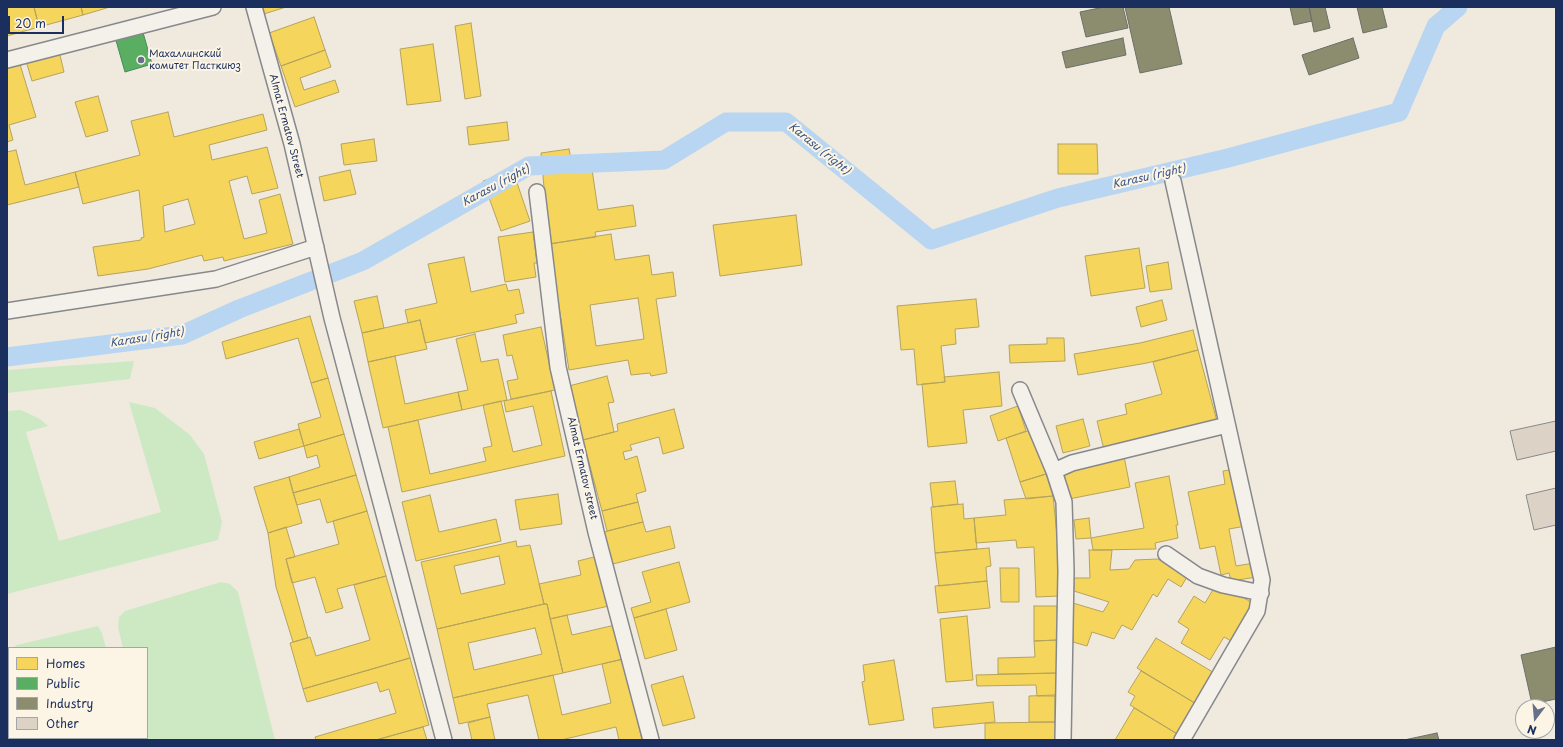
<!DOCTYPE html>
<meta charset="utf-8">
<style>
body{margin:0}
#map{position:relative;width:1563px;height:747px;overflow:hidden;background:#f0e9de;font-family:"Playpen Sans",sans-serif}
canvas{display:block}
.frame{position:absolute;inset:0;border:8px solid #1b2f5e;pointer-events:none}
.legend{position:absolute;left:8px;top:647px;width:140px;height:92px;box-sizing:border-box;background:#fcf5e5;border:1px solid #a2a6af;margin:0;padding:5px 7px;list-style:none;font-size:12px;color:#1b2f5e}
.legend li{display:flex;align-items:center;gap:8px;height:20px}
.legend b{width:20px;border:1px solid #a2a6af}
.north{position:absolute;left:1515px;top:699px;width:40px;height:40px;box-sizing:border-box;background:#fcf5e5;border:1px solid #a2a6af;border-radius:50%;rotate:196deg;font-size:11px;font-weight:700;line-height:16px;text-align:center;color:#1b2f5e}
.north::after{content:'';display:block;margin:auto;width:14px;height:18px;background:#66708b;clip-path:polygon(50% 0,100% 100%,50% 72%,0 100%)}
.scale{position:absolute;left:8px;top:16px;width:56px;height:18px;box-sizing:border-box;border:2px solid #1b2f5e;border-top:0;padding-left:5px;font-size:12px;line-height:14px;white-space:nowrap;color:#1b2f5e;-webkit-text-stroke:3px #fcf5e5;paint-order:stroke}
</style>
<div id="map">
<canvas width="1563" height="747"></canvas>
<div class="frame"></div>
<ul class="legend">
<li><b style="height:11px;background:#f6d55c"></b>Homes</li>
<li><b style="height:11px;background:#5aae61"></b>Public</li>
<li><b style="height:11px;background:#8c8c6e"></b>Industry</li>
<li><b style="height:11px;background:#ddd2c6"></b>Other</li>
</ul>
<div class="north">N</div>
<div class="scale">20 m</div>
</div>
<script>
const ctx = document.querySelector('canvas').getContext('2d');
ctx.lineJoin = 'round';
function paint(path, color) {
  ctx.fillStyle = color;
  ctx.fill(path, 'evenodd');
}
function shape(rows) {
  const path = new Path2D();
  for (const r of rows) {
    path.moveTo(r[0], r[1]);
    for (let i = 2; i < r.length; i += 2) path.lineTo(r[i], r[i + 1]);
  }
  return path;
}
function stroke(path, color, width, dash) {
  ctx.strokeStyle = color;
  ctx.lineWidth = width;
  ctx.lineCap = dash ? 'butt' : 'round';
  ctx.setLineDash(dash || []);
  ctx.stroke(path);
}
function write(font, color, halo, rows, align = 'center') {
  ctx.font = font + ' "Playpen Sans",sans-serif';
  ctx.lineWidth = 4;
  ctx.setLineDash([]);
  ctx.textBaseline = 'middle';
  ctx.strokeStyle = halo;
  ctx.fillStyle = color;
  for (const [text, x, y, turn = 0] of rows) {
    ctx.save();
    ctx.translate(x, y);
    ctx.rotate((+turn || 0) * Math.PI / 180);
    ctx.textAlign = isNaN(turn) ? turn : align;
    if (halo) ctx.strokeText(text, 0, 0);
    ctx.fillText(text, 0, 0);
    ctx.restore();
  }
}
paint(shape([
 [134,361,130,379,7,393,7,370],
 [129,402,155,408,190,435,204,454,222,522,218,540,7,594,7,411,21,410,40,419,48,426,26,432,59,541,161,512],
 [221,582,230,584,238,592,275,740,145,740,145,738,147,738,147,648,123,648,118,627,119,617,125,611],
 [98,626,102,633,106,648,13,648,17,645]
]), '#cce9c4');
const homes = shape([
 [7,7,34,7,39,27,7,36,7,7],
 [34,7,81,7,83,15,39,27,34,7],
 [81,7,110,7,83,15,81,7],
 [262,7,286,7,264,14,262,7],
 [314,17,325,50,281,66,269,33,314,17],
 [471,23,481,96,465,99,455,26,471,23],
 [433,44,441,101,407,105,400,49,433,44],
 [325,50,331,67,300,78,304,90,335,80,339,92,295,107,281,66,325,50],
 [59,51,64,72,32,81,26,61,59,51],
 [19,61,36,117,9,125,13,140,7,142,7,65,19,61],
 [98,96,108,131,86,137,75,102,98,96],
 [168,112,174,137,263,114,267,130,209,145,212,160,267,147,278,188,252,194,247,176,229,181,244,239,267,233,259,200,280,194,293,244,224,261,223,257,204,261,202,255,148,269,98,276,93,247,141,240,141,238,144,237,139,190,83,204,75,172,140,155,131,121,168,112],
 [188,199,195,224,165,232,163,206,188,199],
 [507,122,509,140,469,145,467,127,507,122],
 [374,139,377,161,344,165,341,144,374,139],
 [1058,144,1097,144,1098,174,1058,174,1058,144],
 [569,149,571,159,590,156,598,210,633,205,636,226,595,232,596,237,549,244,541,153,569,149],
 [16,150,25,185,75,172,79,187,7,205,7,152,16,150],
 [350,170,356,194,324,201,319,177,350,170],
 [513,171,530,221,501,231,483,181,513,171],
 [796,215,802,265,720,276,713,225,796,215],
 [533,232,537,263,534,263,536,277,505,282,498,237,533,232],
 [611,234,615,260,649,255,652,275,673,272,676,296,656,299,667,373,651,376,650,373,631,375,628,360,569,370,549,244,611,234],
 [638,298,644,339,596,346,590,305,638,298],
 [1139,248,1145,288,1091,296,1085,256,1139,248],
 [464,257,471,292,506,284,508,291,519,289,524,313,515,315,517,323,425,343,420,320,408,323,405,310,437,303,428,264,464,257],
 [1168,262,1172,289,1150,292,1146,266,1168,262],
 [377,296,384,328,362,333,354,301,377,296],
 [976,299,979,327,955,329,956,344,941,346,945,382,917,385,914,349,901,350,897,306,976,299],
 [1162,300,1167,320,1141,327,1136,307,1162,300],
 [310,316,328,378,311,383,298,338,226,359,222,342,310,316],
 [420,320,427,349,368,362,362,333,420,320],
 [541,327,555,390,511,399,507,381,518,379,512,355,507,356,503,335,541,327],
 [1193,330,1198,350,1147,363,1078,375,1074,354,1140,343,1193,330],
 [475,334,481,362,498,359,507,400,462,410,458,392,468,390,456,339,475,334],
 [1047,338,1064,338,1065,361,1010,363,1009,345,1047,344,1047,338],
 [1198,350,1218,425,1105,454,1097,421,1127,414,1125,404,1162,394,1153,362,1198,350],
 [395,356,405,404,458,392,462,410,383,428,368,362,395,356],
 [999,372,1002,406,963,410,967,443,928,447,922,384,945,382,944,377,999,372],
 [607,376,614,402,608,403,614,432,583,440,569,386,607,376],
 [328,378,344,434,304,446,298,424,321,417,311,383,328,378],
 [551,391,565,456,402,492,388,427,418,420,430,474,486,461,483,448,492,446,483,405,501,401,513,452,542,445,533,406,506,412,504,401,551,391],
 [1018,406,1026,431,998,441,990,416,1018,406],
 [674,409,684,448,663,454,659,437,630,445,632,450,623,452,625,460,637,456,646,491,636,494,638,502,602,511,583,440,618,431,617,424,674,409],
 [1083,419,1090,446,1063,453,1056,426,1083,419],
 [299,429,304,446,259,459,254,442,299,429],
 [1031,430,1046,474,1020,482,1006,438,1031,430],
 [344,434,356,475,293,493,289,477,320,467,317,455,307,458,304,446,344,434],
 [1124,456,1130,487,1069,499,1063,468,1124,456],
 [1235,469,1246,526,1229,529,1236,566,1254,563,1257,577,1231,581,1229,573,1221,575,1215,546,1200,549,1188,492,1225,484,1223,471,1235,469],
 [1046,474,1053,496,1026,499,1020,482,1046,474],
 [356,475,367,511,327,523,320,499,297,505,293,493,356,475],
 [1169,476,1178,525,1176,525,1178,538,1155,543,1156,549,1093,550,1091,538,1144,528,1135,483,1169,476],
 [289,477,302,523,268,533,254,487,289,477],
 [955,481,958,504,933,507,930,483,955,481],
 [558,494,562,524,520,530,515,500,558,494],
 [430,495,439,532,496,519,501,541,416,561,402,502,430,495],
 [1053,496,1058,545,1059,596,1036,597,1034,547,1017,548,1016,540,976,543,974,518,1006,515,1004,500,1053,496],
 [638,502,643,522,607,531,602,511,638,502],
 [963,504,964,519,974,518,977,549,935,553,931,507,963,504],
 [367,511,386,576,337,589,343,608,326,613,315,577,292,583,286,559,339,544,333,521,367,511],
 [1089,518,1091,538,1076,539,1074,520,1089,518],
 [643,522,646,532,670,526,675,548,613,564,604,532,643,522],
 [286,527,295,557,286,559,308,638,293,642,276,587,268,533,286,527],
 [516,541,517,547,530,545,544,604,437,629,421,562,516,541],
 [499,556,505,584,461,594,454,566,499,556],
 [989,548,991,566,986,567,987,581,939,586,935,553,989,548],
 [1089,550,1112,550,1110,570,1129,569,1135,560,1158,559,1187,577,1181,587,1168,579,1157,597,1153,594,1132,630,1122,625,1114,639,1092,632,1087,646,1073,642,1073,603,1103,612,1109,602,1074,591,1074,578,1090,578,1089,550],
 [598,556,609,606,550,619,547,604,544,604,539,584,581,575,578,561,598,556],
 [679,562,690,602,634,618,631,608,651,602,642,572,679,562],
 [1000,568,1019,568,1019,602,1001,602,1000,568],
 [386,576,410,658,303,689,290,643,310,637,316,656,370,640,354,585,386,576],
 [987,581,990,608,938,613,935,586,987,581],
 [1214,588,1228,588,1254,604,1231,641,1224,637,1210,660,1181,643,1189,629,1178,622,1194,596,1205,603,1214,588],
 [544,604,547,604,563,673,453,698,437,629,544,604],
 [535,628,542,654,474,670,468,643,535,628],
 [1034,606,1057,606,1058,640,1034,641,1034,606],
 [666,609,677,650,645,659,634,618,666,609],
 [567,615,572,635,615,625,623,659,563,673,550,619,567,615],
 [967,616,973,680,946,682,940,619,967,616],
 [1156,638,1216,674,1198,705,1137,668,1156,638],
 [1058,640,1059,673,998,674,998,658,1035,657,1034,641,1058,640],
 [410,658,429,725,376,740,316,740,315,737,396,713,389,689,380,692,377,682,307,702,303,689,410,658],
 [623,659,642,740,619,740,616,727,561,740,539,740,528,695,487,704,490,717,459,724,453,698,553,675,562,715,611,703,602,664,623,659],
 [894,660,904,720,869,725,862,682,865,681,863,665,894,660],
 [1141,671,1198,705,1179,735,1130,705,1135,696,1128,692,1141,671],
 [1059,673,1060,696,1037,696,1036,685,977,686,976,675,1059,673],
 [683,676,695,718,663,726,651,685,683,676],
 [1055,695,1055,722,1029,722,1029,696,1055,695],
 [993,702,995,722,934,728,932,708,993,702],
 [1134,708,1179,735,1176,740,1115,740,1134,708],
 [9,709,9,738,124,738,124,740,7,740,7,710,9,709],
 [490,717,495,740,472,740,468,723,490,717],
 [1055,722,1056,740,985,740,985,723,1055,722],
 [423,727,427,740,376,740,423,727]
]);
paint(homes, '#f6d55c');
stroke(homes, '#b4a35d', 1);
const public = shape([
 [142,29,152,64,125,72,115,37,142,29]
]);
paint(public, '#5aae61');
stroke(public, '#478860', 1);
const industry = shape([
 [1104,7,1123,7,1128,28,1086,37,1080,12,1104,7],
 [1125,7,1169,7,1182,64,1140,73,1125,7],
 [1290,7,1309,7,1312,21,1294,25,1290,7],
 [1309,7,1325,7,1330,28,1314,32,1309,7],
 [1357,7,1382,7,1387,27,1363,33,1357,7],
 [1123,38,1126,55,1066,68,1062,52,1123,38],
 [1353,38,1359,58,1309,75,1302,55,1353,38],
 [1556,647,1556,699,1532,704,1521,655,1556,647],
 [1437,733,1439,740,1404,740,1437,733]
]);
paint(industry, '#8c8c6e');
stroke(industry, '#6a7069', 1);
stroke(shape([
 [7,357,182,335,239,309,363,261,529,166,664,160,726,122,786,122,931,240,1058,198,1228,158,1399,112,1436,26,1458,7]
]), '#b8d5f2', 19);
const building = shape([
 [1556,421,1556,451,1517,460,1510,431,1556,421],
 [1556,488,1556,525,1534,530,1526,495,1556,488]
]);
paint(building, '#ddd2c6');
stroke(building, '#87888c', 1);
const street = shape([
 [254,7,292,144,332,318,444,740],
 [7,60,213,7],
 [1173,181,1262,580,1257,611,1182,740],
 [537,192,558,367,596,532,651,740],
 [7,311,216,279,316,247],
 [1020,390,1054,471,1064,502,1066,571,1063,740],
 [1054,471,1072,463,1227,425],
 [1166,554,1198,576,1223,585,1261,593]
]);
stroke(street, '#87888c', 18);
stroke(street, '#f4f1ea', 15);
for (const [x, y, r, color] of [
 [141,60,4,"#66708b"]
]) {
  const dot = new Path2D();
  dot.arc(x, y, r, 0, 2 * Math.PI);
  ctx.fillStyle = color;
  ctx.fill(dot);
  stroke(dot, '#fcf5e5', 1.5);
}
write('10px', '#1b2f5e', '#fcf5e5', [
 ["Махаллинский",149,54],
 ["комитет Пасткиюз",149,66]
], 'left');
write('10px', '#1b2f5e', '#fcf5e5', [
 ["Almat Ermatov Street",286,126,75],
 ["Almat Ermatov street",582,468,77]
]);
write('italic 11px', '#3c5685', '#fcf5e5', [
 ["Karasu (right)",819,149,39],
 ["Karasu (right)",1149,177,-13],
 ["Karasu (right)",496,186,-28],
 ["Karasu (right)",147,338,-9]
]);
</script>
